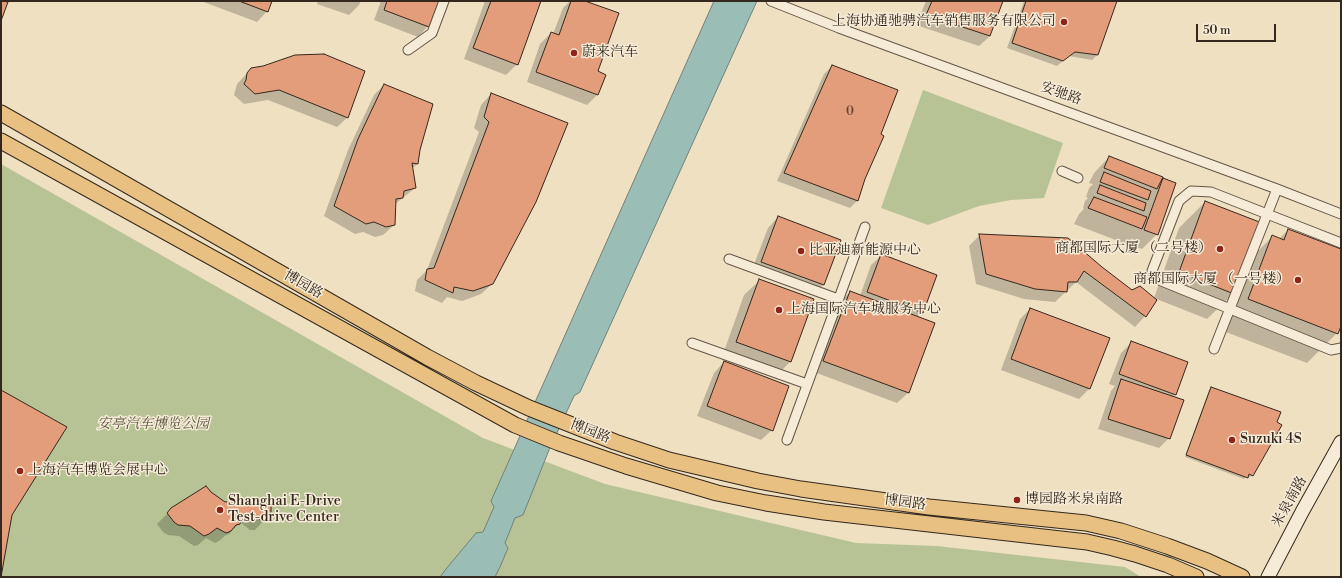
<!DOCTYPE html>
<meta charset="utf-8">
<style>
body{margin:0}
#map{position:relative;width:1342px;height:578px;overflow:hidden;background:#efe0c2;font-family:"Libre Bodoni",serif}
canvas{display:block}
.frame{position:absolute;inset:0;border:2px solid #34281e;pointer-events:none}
.scale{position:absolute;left:1196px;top:24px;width:80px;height:18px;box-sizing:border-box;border:2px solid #34281e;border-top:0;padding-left:5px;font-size:12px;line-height:14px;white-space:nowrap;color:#34281e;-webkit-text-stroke:3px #f5ebd7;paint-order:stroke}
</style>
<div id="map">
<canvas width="1342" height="578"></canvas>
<div class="frame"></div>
<div class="scale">50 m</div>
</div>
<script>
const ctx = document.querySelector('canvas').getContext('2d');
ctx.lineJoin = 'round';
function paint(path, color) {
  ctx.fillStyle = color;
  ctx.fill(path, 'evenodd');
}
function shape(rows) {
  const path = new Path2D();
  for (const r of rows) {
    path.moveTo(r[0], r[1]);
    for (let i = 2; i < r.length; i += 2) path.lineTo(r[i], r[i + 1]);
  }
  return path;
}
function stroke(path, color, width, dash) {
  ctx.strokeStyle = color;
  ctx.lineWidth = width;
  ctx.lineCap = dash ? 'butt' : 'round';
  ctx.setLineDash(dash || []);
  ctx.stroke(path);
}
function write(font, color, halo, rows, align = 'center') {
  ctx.font = font + ' "Libre Bodoni","Noto Serif SC",serif';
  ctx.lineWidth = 3;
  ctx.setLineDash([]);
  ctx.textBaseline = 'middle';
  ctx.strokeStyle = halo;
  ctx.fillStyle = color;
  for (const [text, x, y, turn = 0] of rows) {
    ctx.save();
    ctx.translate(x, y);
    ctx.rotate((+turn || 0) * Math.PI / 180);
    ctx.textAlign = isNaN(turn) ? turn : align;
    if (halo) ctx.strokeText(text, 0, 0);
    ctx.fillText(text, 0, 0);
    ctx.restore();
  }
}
paint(shape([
 [923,90,1063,143,1044,198,1011,200,979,206,928,225,881,208],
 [1,164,483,438,605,484,856,543,937,546,1125,567,1141,577,1,577]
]), '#b7c395');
const water = shape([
 [714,1,757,1,580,392,574,396,549,450,523,515,515,518,505,543,508,548,500,567,495,577,440,577,446,569,476,533,483,532,494,507,491,501,714,1]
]);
paint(water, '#9abdb6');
stroke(water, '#718179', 1);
paint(shape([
 [201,1,271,1,267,11,257,22],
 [318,1,361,1,359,5,349,15,317,4],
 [381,1,438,1,428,26,418,37,374,20],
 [485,1,540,1,517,64,506,75,464,59],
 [570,1,582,1,596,72,605,76,597,95,587,105,527,82,540,44,551,33,553,34,563,8],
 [926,1,1002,1,990,36,979,46,916,25],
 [1024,1,1116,1,1097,55,1092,60,1069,56,1057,66,1007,48],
 [832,66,864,178,858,200,850,208,777,181,824,74],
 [263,67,348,117,337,127,268,100,244,104,234,95,237,84,251,69],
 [384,85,419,150,417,164,412,169,415,188,394,205,394,225,383,235,375,237,363,232,355,234,324,216,348,150,374,95],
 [491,94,492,284,481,294,462,301,447,297,442,303,415,291,417,280,427,270,479,132,474,128,481,105],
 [1109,157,1175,184,1157,234,1142,249,1130,245,1133,238,1126,244,1074,224,1079,214,1084,209,1083,208,1085,201,1088,198,1086,197,1089,188,1093,184,1089,183,1094,173],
 [1205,202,1245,264,1273,236,1279,239,1288,230,1341,250,1341,323,1337,333,1307,363,1218,329,1232,295,1207,319,1154,298,1179,228],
 [778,217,840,240,823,285,812,295,751,272,768,228],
 [979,236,1068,239,1132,292,1156,300,1145,316,1135,327,1076,282,1055,302,1024,299,976,284,969,246],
 [882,255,922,312,917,317,934,324,908,393,897,403,814,372,839,303,850,292,860,296,871,265],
 [760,280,790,362,775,377,722,357,744,295],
 [1030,309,1089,389,1079,399,1001,370,1020,319],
 [1132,342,1175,394,1172,397,1169,438,1159,448,1098,429,1111,391,1115,386,1109,384,1121,353],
 [724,362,772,430,761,440,697,416,714,373],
 [1211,388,1252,475,1250,477,1247,476,1244,479,1185,457,1209,390],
 [210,493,224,503,240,501,265,519,255,530,250,530,240,522,229,534,226,535,219,541,215,543,206,538,198,545,194,546,179,536,168,535,163,532,157,524,172,509]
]), '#0003');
const building = shape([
 [1,1,8,2,1,21,1,1],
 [239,1,272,1,268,12,239,1],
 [387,1,439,1,429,27,384,10,387,1],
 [491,1,541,1,518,65,473,48,491,1],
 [571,1,585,1,619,13,598,71,606,75,598,95,536,72,551,32,559,35,571,1],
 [932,1,1003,1,990,36,926,15,932,1],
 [1026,1,1117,1,1098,55,1075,52,1063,61,1012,43,1026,1],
 [324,54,365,71,348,118,279,90,255,94,244,84,246,80,247,73,251,68,263,66,295,55,324,54],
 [832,65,898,90,881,134,884,136,865,179,858,201,784,173,832,65],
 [384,84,433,104,420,150,418,164,412,163,416,188,404,191,403,198,396,199,395,225,386,227,374,222,366,224,334,206,358,139,384,84],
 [491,93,568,123,536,202,493,284,473,291,454,287,453,293,425,280,427,269,434,268,489,122,484,117,491,93],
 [1109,156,1163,177,1157,189,1104,168,1109,156],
 [1104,172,1151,191,1148,200,1100,182,1104,172],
 [1163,178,1176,183,1158,235,1144,230,1163,178],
 [1100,185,1146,203,1144,211,1097,193,1100,185],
 [1094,197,1147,217,1142,229,1088,208,1094,197],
 [1205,201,1262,223,1234,294,1179,272,1205,201],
 [778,216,841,240,824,285,761,262,778,216],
 [1288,229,1341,249,1341,326,1338,334,1248,299,1272,235,1284,240,1288,229],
 [979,234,1068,238,1102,267,1132,290,1140,286,1157,300,1146,317,1084,271,1077,282,1068,282,1067,292,1035,289,986,274,979,234],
 [881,254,937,275,923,313,867,292,881,254],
 [759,279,814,299,791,362,736,342,759,279],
 [850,291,935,323,909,393,823,361,850,291],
 [1030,308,1110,338,1090,389,1011,359,1030,308],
 [1131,341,1188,362,1176,395,1119,374,1131,341],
 [724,361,789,386,773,431,707,406,724,361],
 [1121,379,1184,400,1170,439,1108,419,1121,379],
 [1211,387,1281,412,1277,422,1282,425,1253,476,1249,474,1248,478,1186,455,1211,387],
 [1,390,67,427,12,515,1,577,1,390],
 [206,486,211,492,225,502,240,500,249,501,252,504,262,501,271,506,271,512,266,520,260,520,251,512,242,519,240,524,236,525,231,531,226,533,217,528,209,534,204,536,190,526,178,525,174,522,167,513,171,508,206,486]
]);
paint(building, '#e49d7a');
stroke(building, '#34281e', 1);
const street = shape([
 [771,1,839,28,1277,189,1341,214],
 [408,50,432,33,444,1],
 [1062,171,1078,178],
 [1341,243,1211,192,1191,191,1179,201,1152,271,1154,278,1331,350,1341,348],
 [729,259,838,299],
 [692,343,807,384],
 [1214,349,1277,189],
 [787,440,865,227]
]);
const secondary = shape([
 [1268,577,1302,512,1341,442]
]);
const primary = shape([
 [1,113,427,357,476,383,529,408,615,442,669,460,758,481,801,489,929,507,1086,523,1121,531,1167,546,1207,561,1242,577],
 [1,141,515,425,559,443,626,466,717,493,766,503,824,512,1087,542,1113,548,1135,554,1168,565,1196,577]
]);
stroke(street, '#635647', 11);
stroke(secondary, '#34281e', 15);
stroke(primary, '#34281e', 17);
stroke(street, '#f5ebd7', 9);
stroke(secondary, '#f5ebd7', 13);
stroke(primary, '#e8c081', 15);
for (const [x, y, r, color] of [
 [1064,22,4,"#8f2418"],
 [574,53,4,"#8f2418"],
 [1220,249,4,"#8f2418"],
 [801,251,4,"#8f2418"],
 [1298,280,4,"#8f2418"],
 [779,310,4,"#8f2418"],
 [1232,440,4,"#8f2418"],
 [20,471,4,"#8f2418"],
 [1017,500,4,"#8f2418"],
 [220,510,4,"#8f2418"]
]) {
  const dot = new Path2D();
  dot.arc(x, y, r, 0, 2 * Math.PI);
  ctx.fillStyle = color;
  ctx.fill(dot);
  stroke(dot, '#f5ebd7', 1.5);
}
write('12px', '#604535', null, [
 ["0",850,112]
]);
write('14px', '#34281e', '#f5ebd7', [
 ["上海协通驰骋汽车销售服务有限公司",1056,22,"right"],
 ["蔚来汽车",582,53],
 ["商都国际大厦 （二号楼）",1212,249,"right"],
 ["比亚迪新能源中心",809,251],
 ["商都国际大厦 （一号楼）",1290,280,"right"],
 ["上海国际汽车城服务中心",787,310],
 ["Suzuki 4S",1240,440],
 ["上海汽车博览会展中心",28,471],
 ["博园路米泉南路",1025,500],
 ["Shanghai E-Drive",228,502],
 ["Test-drive Center",228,518]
], 'left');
write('14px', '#34281e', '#f5ebd7', [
 ["安驰路",1061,94,20],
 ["博园路",303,285,30],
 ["博园路",590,432,21],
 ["米泉南路",1290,502,-61],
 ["博园路",905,503,8]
]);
write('italic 14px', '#554f3c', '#f5ebd7', [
 ["安亭汽车博览公园",153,425]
]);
</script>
